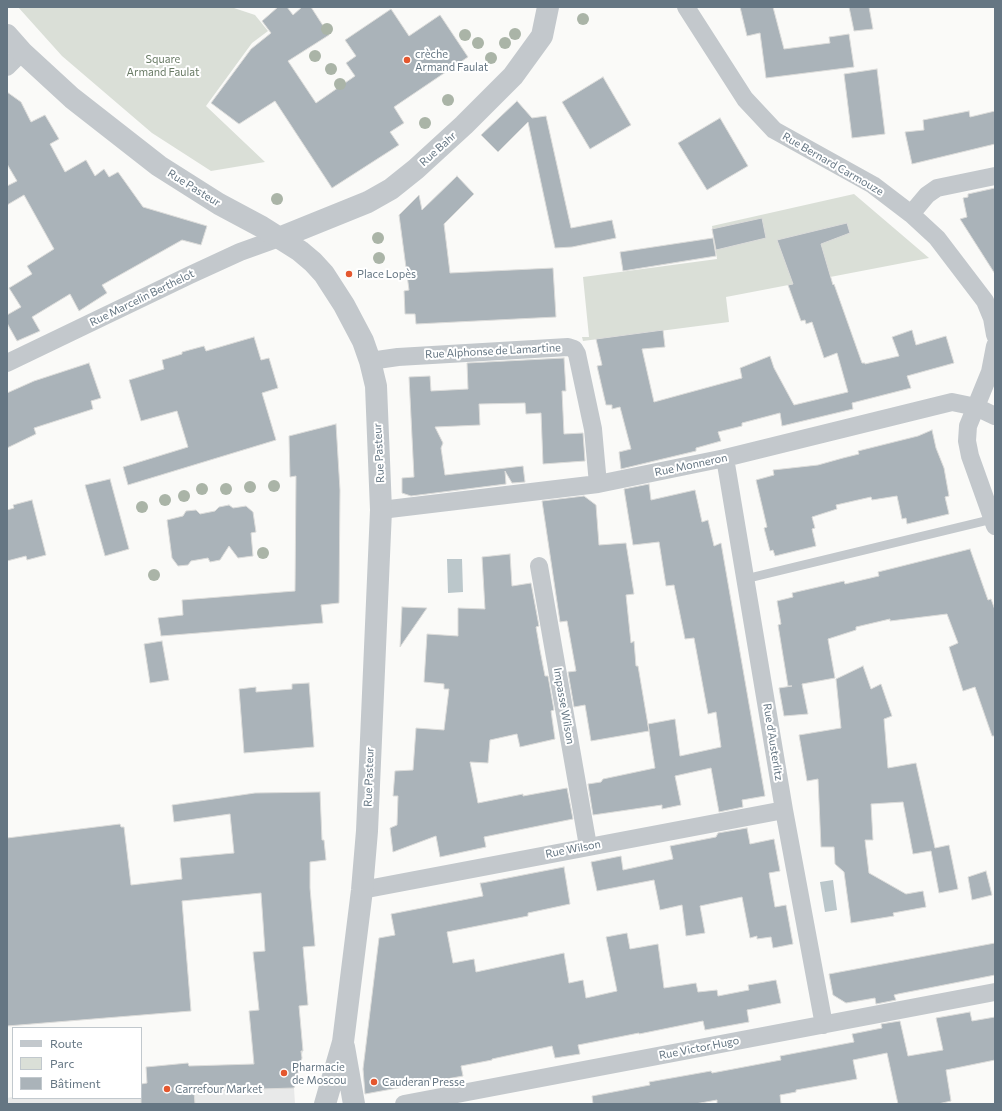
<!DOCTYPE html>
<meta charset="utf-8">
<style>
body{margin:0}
#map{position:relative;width:1002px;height:1111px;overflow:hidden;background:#fafaf8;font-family:Commissioner,sans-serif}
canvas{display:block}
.frame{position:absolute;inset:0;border:8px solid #657683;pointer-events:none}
.legend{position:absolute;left:12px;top:1027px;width:130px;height:72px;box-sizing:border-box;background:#fff;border:1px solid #c1c8cd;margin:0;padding:5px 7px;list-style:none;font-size:12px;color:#657683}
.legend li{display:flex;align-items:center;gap:8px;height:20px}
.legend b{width:20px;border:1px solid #c1c8cd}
</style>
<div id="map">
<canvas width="1002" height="1111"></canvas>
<div class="frame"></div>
<ul class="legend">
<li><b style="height:5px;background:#c3c8cc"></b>Route</li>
<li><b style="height:11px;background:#dadfd7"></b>Parc</li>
<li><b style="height:11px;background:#aab3b9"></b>Bâtiment</li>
</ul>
</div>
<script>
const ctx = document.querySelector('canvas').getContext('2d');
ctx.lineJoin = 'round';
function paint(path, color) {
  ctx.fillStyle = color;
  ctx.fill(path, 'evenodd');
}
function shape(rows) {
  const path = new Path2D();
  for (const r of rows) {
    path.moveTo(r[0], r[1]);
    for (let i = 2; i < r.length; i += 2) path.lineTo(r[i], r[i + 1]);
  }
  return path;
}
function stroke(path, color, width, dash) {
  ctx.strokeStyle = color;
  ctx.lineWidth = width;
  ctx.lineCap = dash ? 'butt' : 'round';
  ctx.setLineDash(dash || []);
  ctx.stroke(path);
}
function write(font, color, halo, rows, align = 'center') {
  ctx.font = font + ' Commissioner,sans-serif';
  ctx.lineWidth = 4;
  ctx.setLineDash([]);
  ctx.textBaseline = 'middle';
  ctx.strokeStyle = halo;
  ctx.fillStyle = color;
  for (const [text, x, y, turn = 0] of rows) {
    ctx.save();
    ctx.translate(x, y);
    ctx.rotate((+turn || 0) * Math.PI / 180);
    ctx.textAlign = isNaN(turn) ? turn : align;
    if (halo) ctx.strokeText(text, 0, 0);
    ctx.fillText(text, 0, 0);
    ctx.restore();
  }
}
paint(shape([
 [303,1051,294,1088,295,1104,7,1104,7,1098,13,1097,141,1098,253,1064,253,1053]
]), '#e8e9e9');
paint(shape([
 [18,7,231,7,255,15,268,31,252,43,206,106,265,162,211,171,152,133,62,56],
 [854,194,929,258,726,297,729,322,583,341,582,337,589,337,583,277,717,259,712,226]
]), '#dadfd7');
paint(shape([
 [447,559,462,559,463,592,448,593],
 [833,880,837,910,825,912,820,882]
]), '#bbc7cb');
const building = shape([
 [278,7,287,7,293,15,302,7,311,7,329,35,288,61,316,103,355,76,346,63,356,56,345,40,391,9,409,36,440,15,468,57,394,107,404,123,390,132,399,145,332,188,275,101,239,124,211,103,251,49,271,33,262,21,278,7],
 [740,7,773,7,784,49,830,43,829,37,849,34,854,67,766,78,760,33,747,36,740,7],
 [849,7,869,7,873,29,854,31,849,7],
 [877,69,885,134,852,138,844,74,877,69],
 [603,77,631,125,590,149,562,102,603,77],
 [7,92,21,102,31,122,45,115,59,139,50,144,65,172,86,160,95,176,104,169,109,177,118,172,143,207,207,226,201,245,182,240,102,285,107,293,79,311,70,294,32,317,40,331,17,341,7,323,7,315,21,307,9,288,32,274,27,266,54,249,24,195,7,205,7,186,17,181,7,164,7,92],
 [517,101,532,118,546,116,571,228,612,220,616,238,572,247,555,248,528,122,498,152,481,135,517,101],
 [969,111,970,117,995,111,995,144,912,164,905,132,924,130,923,120,969,111],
 [720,118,748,166,707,190,678,143,720,118],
 [457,176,474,194,444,224,450,273,553,268,556,317,416,324,415,314,405,314,404,291,409,290,399,215,419,195,422,210,457,176],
 [995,188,995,274,960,219,967,217,963,198,968,197,968,194,995,188],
 [762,218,766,238,716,250,712,229,762,218],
 [847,223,850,233,821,244,833,285,834,284,862,363,865,363,865,364,899,356,892,337,912,330,916,345,946,336,954,363,907,376,911,388,852,403,853,409,782,426,780,413,742,423,742,426,718,432,721,441,696,448,696,451,621,469,619,452,631,449,620,407,612,409,612,405,606,405,597,366,602,365,596,339,663,330,665,347,642,349,654,402,742,378,740,368,770,356,774,368,794,405,848,392,837,353,824,358,812,322,806,324,805,320,801,321,788,285,793,284,777,240,847,223],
 [713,238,716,256,623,271,620,252,713,238],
 [254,337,261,360,269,358,278,388,262,393,276,440,128,485,123,467,188,447,177,411,141,421,129,380,164,369,162,360,182,354,182,352,204,346,206,351,254,337],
 [564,358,566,391,562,391,564,434,583,433,585,461,543,464,541,413,526,414,525,403,479,404,480,425,435,427,443,443,441,448,445,475,523,466,525,482,512,483,505,471,506,484,411,496,402,493,402,478,414,477,409,377,430,376,431,391,468,389,467,363,564,358],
 [89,363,101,398,91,401,93,409,34,428,36,434,7,448,7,393,34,381,89,363],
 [336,424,340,490,339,603,321,605,323,623,161,636,158,618,183,615,182,600,295,591,296,476,290,477,289,436,336,424],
 [932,430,936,448,944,468,949,496,945,497,949,514,907,524,906,518,902,519,897,496,872,500,871,497,836,505,837,509,812,517,815,528,812,529,816,546,775,556,773,550,770,551,764,528,767,527,756,480,774,475,773,470,818,465,843,458,859,454,858,451,918,436,932,430],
 [110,479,129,549,105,556,85,485,110,479],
 [649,484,651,500,695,490,702,522,708,520,714,546,721,543,765,796,742,800,743,807,719,812,711,768,675,776,681,805,662,809,662,805,593,815,588,784,601,782,603,779,655,768,648,724,675,719,680,756,721,747,716,712,708,714,694,638,685,639,674,585,666,586,659,542,633,545,624,489,649,484],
 [584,496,596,505,599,545,626,543,634,594,626,595,631,643,634,641,636,666,638,666,649,731,591,741,585,705,574,707,568,672,576,671,567,621,560,622,542,501,584,496],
 [32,500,46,555,27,560,26,556,7,561,7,510,14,508,13,505,32,500],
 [229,505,233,508,246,506,253,512,256,532,251,533,253,556,238,558,229,546,220,560,210,562,208,558,191,561,188,565,178,566,172,558,167,520,183,516,186,511,196,510,200,514,215,511,219,507,229,505],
 [970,549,988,600,991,599,995,610,995,736,992,736,975,687,963,691,949,647,958,643,947,614,890,621,890,619,856,627,856,630,828,639,835,678,802,684,808,714,784,716,779,688,792,686,788,686,778,625,781,624,777,601,793,597,792,593,844,581,845,584,879,576,878,572,970,549],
 [510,554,512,586,531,583,539,626,536,627,540,650,545,676,548,676,554,710,551,711,555,739,520,747,517,734,490,740,488,763,470,762,478,803,523,794,523,796,567,788,573,819,484,837,486,847,440,857,436,836,393,852,390,828,397,825,398,796,393,796,395,771,413,770,416,728,444,730,449,689,444,689,444,684,424,682,427,634,458,636,458,608,485,609,482,557,510,554],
 [402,607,427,608,400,647,402,607],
 [162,641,169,680,150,683,144,644,162,641],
 [863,666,871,689,881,684,892,716,884,719,888,768,916,763,935,848,949,845,958,889,939,893,931,851,913,854,903,802,871,804,873,840,865,840,869,873,906,894,923,891,926,907,893,913,894,916,851,923,844,872,835,864,834,847,821,847,818,779,807,781,799,735,841,728,836,679,863,666],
 [309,683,314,747,244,753,239,689,256,687,256,692,292,689,292,684,309,683],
 [320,792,322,840,324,840,326,860,310,862,310,888,315,946,303,947,308,1005,299,1006,303,1051,301,1051,302,1058,294,1088,194,1091,195,1104,141,1104,141,1084,147,1083,146,1067,188,1063,189,1066,254,1064,249,1011,259,1010,253,952,265,951,261,893,182,901,191,1011,7,1026,7,838,120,824,121,827,124,827,131,885,182,879,180,858,234,853,230,814,174,822,172,805,255,793,320,792],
 [747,828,750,844,774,839,780,871,769,873,775,907,786,905,793,944,773,948,771,937,757,939,757,936,750,938,742,897,700,906,705,933,686,936,682,905,660,910,654,880,597,891,591,862,621,856,623,870,673,859,670,846,716,837,718,833,747,828],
 [564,867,570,904,528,913,528,916,447,932,453,963,474,959,476,972,564,953,569,983,583,980,586,998,617,991,606,937,627,933,630,949,658,944,664,988,696,983,698,992,717,990,718,996,749,990,748,985,776,980,781,1003,747,1010,749,1022,705,1030,703,1021,639,1034,639,1033,578,1045,580,1054,555,1058,552,1046,492,1059,492,1060,461,1066,463,1076,365,1094,363,1069,379,938,395,935,391,914,483,896,480,883,482,883,564,867],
 [986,871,992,895,972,900,968,877,986,871],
 [995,943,995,975,898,994,894,995,896,1000,876,1004,875,998,846,1003,833,995,829,974,995,943],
 [970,1012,972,1021,995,1017,995,1060,946,1070,951,1101,938,1104,898,1104,887,1053,853,1060,857,1079,796,1090,796,1092,780,1095,781,1104,717,1104,717,1100,695,1104,593,1104,592,1096,650,1085,649,1082,711,1071,712,1073,781,1060,780,1056,854,1042,852,1034,882,1028,881,1024,900,1021,908,1056,943,1050,936,1018,970,1012]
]);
paint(building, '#aab3b9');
stroke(building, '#dcdcda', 1);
stroke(shape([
 [745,579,993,519]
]), '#c3c8cc', 9);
stroke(shape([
 [686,7,745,99,774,130,873,185,911,214,937,238,985,301,992,318,995,335],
 [7,67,22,52],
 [911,214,927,195,937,188,995,176],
 [995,346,990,372,968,426,967,441,970,456,995,526],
 [370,361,398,357,568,347,574,349,577,354,593,429,598,484],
 [7,363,190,275,240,252,279,238],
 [725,458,784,810,824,1025],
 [381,510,598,484,725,458,952,402,976,407,995,416],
 [539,566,588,846],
 [362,890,784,810],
 [404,1104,995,992]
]), '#c3c8cc', 18);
stroke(shape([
 [7,35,22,52,72,98,159,166,219,204,262,227,300,251,313,262,324,274,344,305,363,341,370,361,376,386,381,510,367,831,362,890,343,1042,325,1104],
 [279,238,368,202,391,189,416,169,464,125,513,76,542,36,548,7],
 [344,1047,354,1104]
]), '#c3c8cc', 22);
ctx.fillStyle = '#aab4a7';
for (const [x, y] of [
 [583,19],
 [327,29],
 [515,34],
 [465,35],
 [478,43],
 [505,43],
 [315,56],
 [491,58],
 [331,69],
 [340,84],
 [448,100],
 [425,123],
 [277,199],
 [378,238],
 [379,258],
 [274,486],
 [250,487],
 [202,489],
 [226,489],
 [184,496],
 [165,500],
 [142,507],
 [263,553],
 [154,575]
]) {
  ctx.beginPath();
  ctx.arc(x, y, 6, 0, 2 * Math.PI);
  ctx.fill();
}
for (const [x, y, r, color] of [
 [407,60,4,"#e4572e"],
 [349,274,4,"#e4572e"],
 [284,1073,4,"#e4572e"],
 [374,1082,4,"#e4572e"],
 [167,1089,4,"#e4572e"]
]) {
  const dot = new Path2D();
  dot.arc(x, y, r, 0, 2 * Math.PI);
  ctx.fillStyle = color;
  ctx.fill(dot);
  stroke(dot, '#fff', 1.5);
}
write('11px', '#657683', '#fff', [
 ["crèche",415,54],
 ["Armand Faulat",415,67],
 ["Place Lopès",357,274],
 ["Pharmacie",292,1067],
 ["de Moscou",292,1080],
 ["Cauderan Presse",382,1082],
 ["Carrefour Market",175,1089]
], 'left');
write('11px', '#687a64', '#fff', [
 ["Square",163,59],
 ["Armand Faulat",163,72]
]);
write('11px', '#657683', '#fff', [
 ["Rue Bahr",438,149,-42],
 ["Rue Bernard Carmouze",833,164,30],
 ["Rue Pasteur",194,188,32],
 ["Rue Marcelin Berthelot",142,298,-26],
 ["Rue Alphonse de Lamartine",493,351,-3],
 ["Rue Pasteur",379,453,-93],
 ["Rue Monneron",691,465,-12],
 ["Impasse Wilson",564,706,80],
 ["Rue d'Austerlitz",773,742,81],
 ["Rue Pasteur",369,777,-88],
 ["Rue Wilson",573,849,-11],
 ["Rue Victor Hugo",699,1048,-11]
]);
</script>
